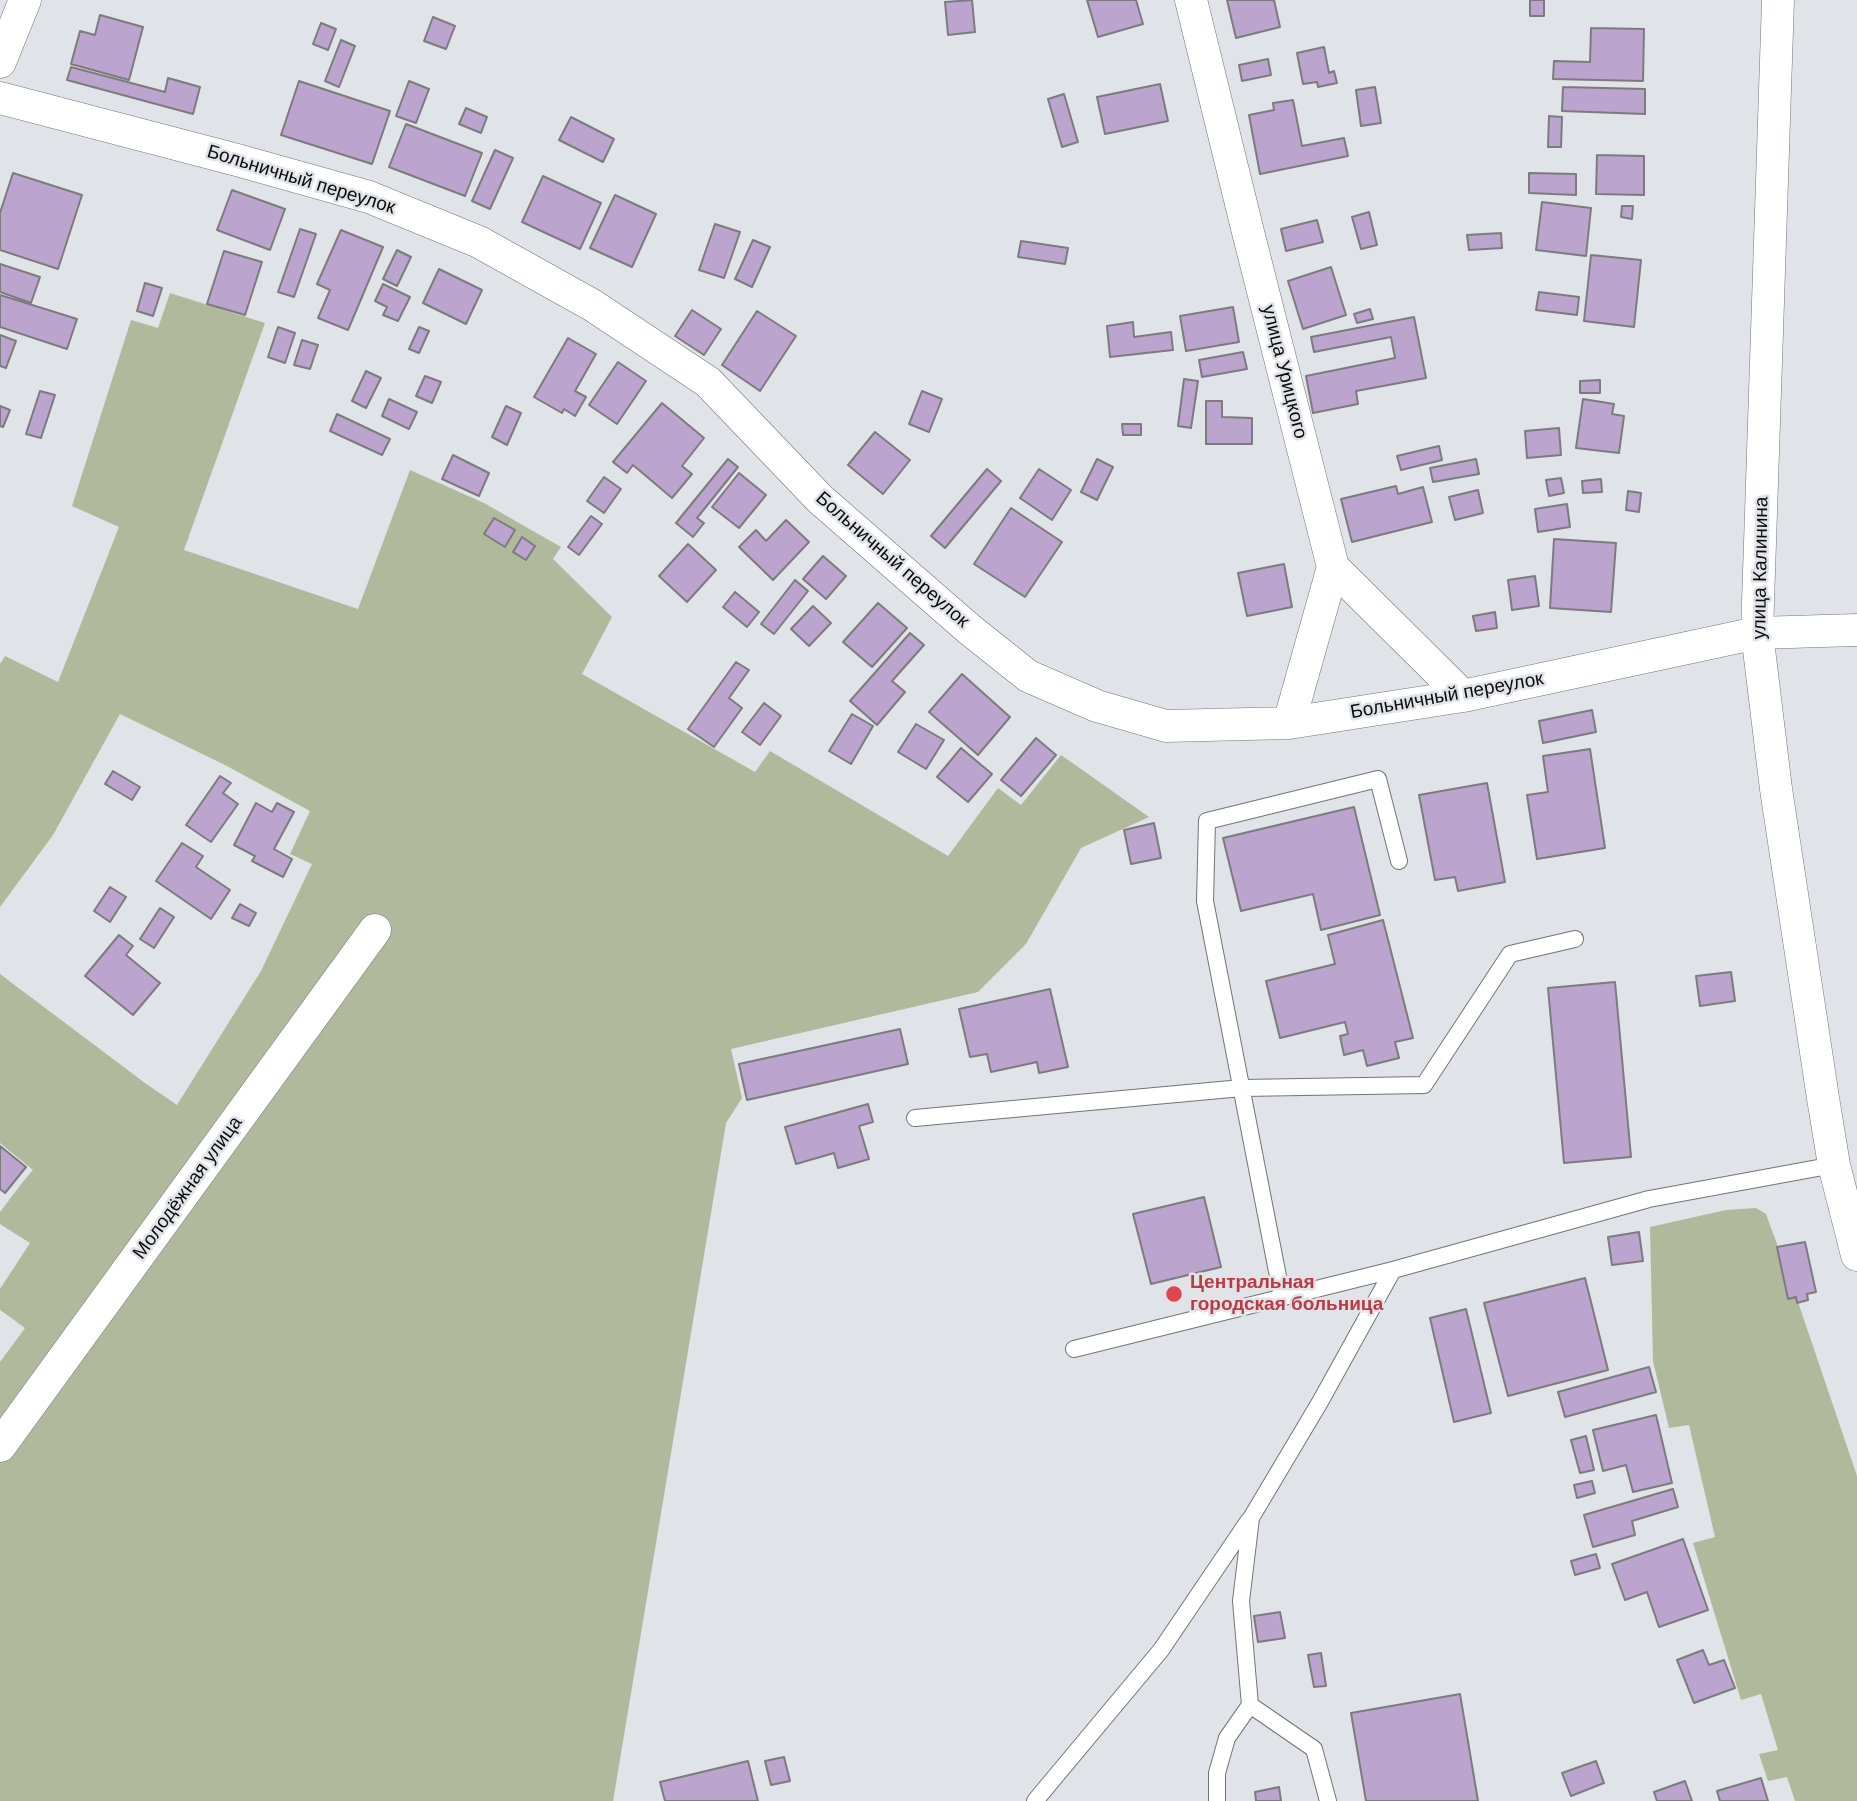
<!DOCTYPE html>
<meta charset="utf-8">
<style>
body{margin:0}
canvas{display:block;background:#e0e3e7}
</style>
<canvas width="1857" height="1801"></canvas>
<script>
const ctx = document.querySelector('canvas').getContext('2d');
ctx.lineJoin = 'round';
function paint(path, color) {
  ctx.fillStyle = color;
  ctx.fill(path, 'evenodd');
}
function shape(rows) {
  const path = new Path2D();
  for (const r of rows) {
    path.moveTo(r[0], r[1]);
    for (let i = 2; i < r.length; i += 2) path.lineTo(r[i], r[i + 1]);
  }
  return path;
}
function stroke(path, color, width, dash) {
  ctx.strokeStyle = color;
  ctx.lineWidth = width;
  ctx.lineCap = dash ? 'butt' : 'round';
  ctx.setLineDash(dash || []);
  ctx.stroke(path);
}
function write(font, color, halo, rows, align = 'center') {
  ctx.font = font + ' Helvetica,sans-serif';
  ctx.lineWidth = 5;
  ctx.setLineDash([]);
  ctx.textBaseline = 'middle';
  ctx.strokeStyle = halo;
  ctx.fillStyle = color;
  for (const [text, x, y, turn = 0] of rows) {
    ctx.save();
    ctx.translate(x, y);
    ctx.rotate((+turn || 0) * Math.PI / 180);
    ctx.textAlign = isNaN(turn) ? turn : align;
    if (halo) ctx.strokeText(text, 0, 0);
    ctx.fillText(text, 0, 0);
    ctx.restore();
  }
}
paint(shape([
 [170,293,265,323,184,550,358,609,410,470,484,503,561,547,553,559,612,617,582,674,755,772,770,751,948,856,998,788,1021,805,1061,755,1149,817,1081,848,1026,944,978,992,731,1049,742,1098,726,1123,613,1801,0,1801,0,1362,25,1328,0,1310,0,1289,30,1243,0,1224,0,1212,22,1183,33,1170,0,1143,0,974,145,1083,177,1105,261,971,312,864,290,854,310,811,225,765,120,714,53,835,0,907,0,664,5,656,58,682,119,527,72,506,131,320,158,328],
 [1756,1208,1766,1214,1797,1299,1857,1476,1857,1801,1795,1801,1787,1777,1768,1781,1759,1754,1778,1750,1761,1694,1741,1700,1693,1543,1715,1537,1689,1425,1669,1428,1653,1361,1650,1227,1726,1210]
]), '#b1b99c');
const building = shape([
 [972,0,975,32,948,35,945,2,972,0],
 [1087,0,1136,0,1143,24,1098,37,1087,0],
 [1227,0,1274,0,1280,27,1236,38,1227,0],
 [1530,0,1544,0,1544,16,1530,16,1530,0],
 [100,15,143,27,129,80,71,64,80,31,95,35,100,15],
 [433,17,455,26,446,49,424,41,433,17],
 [321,23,336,29,328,50,313,44,321,23],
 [1591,28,1644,29,1643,81,1553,79,1554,61,1590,62,1591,28],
 [341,40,355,46,339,87,325,81,341,40],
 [1324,47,1329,73,1334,71,1337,83,1318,87,1317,82,1303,84,1297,53,1324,47],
 [1268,59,1271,75,1242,81,1239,65,1268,59],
 [71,67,165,92,168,78,200,87,193,114,67,80,71,67],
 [299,81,390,111,372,164,281,135,299,81],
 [409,81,429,89,416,123,396,116,409,81],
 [1160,84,1168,121,1105,134,1097,97,1160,84],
 [1375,87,1381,123,1361,126,1356,90,1375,87],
 [1563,87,1645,89,1645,114,1562,111,1563,87],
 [1064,94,1078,142,1062,147,1048,99,1064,94],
 [1293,100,1302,146,1344,138,1348,156,1260,174,1249,115,1274,110,1273,103,1293,100],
 [466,108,487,117,481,133,459,124,466,108],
 [1549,116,1562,117,1561,147,1548,147,1549,116],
 [571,117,614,139,603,162,559,140,571,117],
 [406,124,482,153,465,196,389,167,406,124],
 [495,150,513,158,490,209,472,201,495,150],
 [1597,155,1644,156,1644,195,1596,194,1597,155],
 [13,173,82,195,58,269,0,250,0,213,13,173],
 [1529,173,1576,174,1576,195,1529,193,1529,173],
 [543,176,601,203,580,249,522,222,543,176],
 [232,190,285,209,270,250,217,230,232,190],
 [615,195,656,214,632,267,590,248,615,195],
 [1542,202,1591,208,1586,256,1536,250,1542,202],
 [1622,206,1633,206,1632,219,1621,217,1622,206],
 [1369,212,1377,245,1361,249,1352,217,1369,212],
 [1317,220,1323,242,1286,251,1281,229,1317,220],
 [715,224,740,232,724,278,699,270,715,224],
 [300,229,316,234,294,297,278,292,300,229],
 [341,230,383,247,348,330,318,318,330,290,317,284,341,230],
 [1501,233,1502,248,1469,250,1467,235,1501,233],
 [753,240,770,247,752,287,735,279,753,240],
 [1021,241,1068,248,1065,264,1018,257,1021,241],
 [397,250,411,257,397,286,383,279,397,250],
 [224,251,262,262,245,315,207,304,224,251],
 [1591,255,1641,260,1634,327,1584,321,1591,255],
 [0,264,40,277,31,303,0,292,0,264],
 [1331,267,1346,315,1303,329,1288,281,1331,267],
 [439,269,482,290,466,324,423,303,439,269],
 [145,283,162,288,153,316,137,311,145,283],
 [383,284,410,297,398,321,383,315,387,307,375,301,383,284],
 [1539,292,1579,297,1577,315,1536,310,1539,292],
 [0,295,77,319,67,349,0,327,0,295],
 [1233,307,1239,342,1186,351,1180,316,1233,307],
 [1370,309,1373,319,1357,323,1354,314,1370,309],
 [692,310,721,329,704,355,675,336,692,310],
 [757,311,796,336,760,391,722,365,757,311],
 [1414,317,1426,378,1356,391,1358,404,1313,413,1306,376,1395,358,1391,337,1314,352,1311,337,1414,317],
 [1133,322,1134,337,1171,332,1173,350,1110,357,1107,326,1133,322],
 [278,327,295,333,285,363,268,357,278,327],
 [419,327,429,331,419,353,409,349,419,327],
 [0,335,16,341,6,368,0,366,0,335],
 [568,338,596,354,575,391,586,397,575,416,564,409,562,413,534,397,568,338],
 [302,340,318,345,310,369,294,365,302,340],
 [1243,352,1247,369,1202,377,1199,360,1243,352],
 [618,362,646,381,617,424,589,405,618,362],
 [366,371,381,378,366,408,352,401,366,371],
 [425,376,441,382,432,403,416,396,425,376],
 [1184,379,1198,381,1191,428,1178,426,1184,379],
 [1600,380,1600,393,1580,393,1580,381,1600,380],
 [40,391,55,395,41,438,26,434,40,391],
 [922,391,942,399,929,432,909,424,922,391],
 [389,399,417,412,409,429,382,416,389,399],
 [1583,399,1614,404,1612,414,1624,416,1619,453,1576,448,1583,399],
 [1206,401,1222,401,1222,417,1252,418,1252,444,1206,444,1206,401],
 [662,403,704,438,682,466,692,474,672,498,633,465,627,473,613,462,662,403],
 [0,406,10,410,3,427,0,426,0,406],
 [506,406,521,413,507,445,492,437,506,406],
 [337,414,390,439,382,455,330,431,337,414],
 [1122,424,1141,424,1141,435,1123,435,1122,424],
 [1559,428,1561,455,1527,458,1525,431,1559,428],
 [875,432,910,460,883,494,848,465,875,432],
 [1439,446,1442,460,1401,470,1397,456,1439,446],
 [453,455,489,473,479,496,442,479,453,455],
 [728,459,738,467,697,518,704,523,693,537,676,523,728,459],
 [1097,459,1113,467,1097,500,1081,492,1097,459],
 [1476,459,1479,474,1433,482,1430,468,1476,459],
 [987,469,1001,481,945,548,931,536,987,469],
 [1039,469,1071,490,1052,520,1020,498,1039,469],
 [739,473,766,495,739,528,712,507,739,473],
 [604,477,621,489,604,513,587,501,604,477],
 [1561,478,1564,493,1549,496,1546,480,1561,478],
 [1601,479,1602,492,1583,493,1582,481,1601,479],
 [1396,486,1398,494,1423,487,1432,522,1352,542,1341,499,1396,486],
 [1478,490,1483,513,1455,520,1449,497,1478,490],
 [1628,491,1641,493,1639,512,1626,510,1628,491],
 [1567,504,1570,527,1538,532,1535,509,1567,504],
 [1011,508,1062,542,1025,597,974,564,1011,508],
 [591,516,602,524,579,555,568,547,591,516],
 [494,518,515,530,505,547,484,534,494,518],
 [786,520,809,542,773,580,739,547,756,530,766,541,786,520],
 [522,537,535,546,526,560,513,552,522,537],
 [1554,539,1616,543,1611,612,1550,608,1554,539],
 [688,544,716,570,687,602,659,576,688,544],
 [823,556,846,576,826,599,803,579,823,556],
 [1284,564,1292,607,1247,616,1238,573,1284,564],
 [1535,576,1539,606,1512,610,1508,580,1535,576],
 [795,580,808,591,774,634,761,624,795,580],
 [735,592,759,612,747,627,723,607,735,592],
 [878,603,907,628,872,667,843,642,878,603],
 [813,606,831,623,809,646,791,629,813,606],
 [1495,612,1497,628,1476,631,1473,616,1495,612],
 [910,633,924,645,892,681,905,692,877,725,850,701,910,633],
 [736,662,749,670,729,698,742,708,714,747,688,729,736,662],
 [962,674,1010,717,978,755,929,712,962,674],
 [764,703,781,716,760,745,742,732,764,703],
 [1592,710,1596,732,1543,743,1539,721,1592,710],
 [852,714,873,726,851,764,829,751,852,714],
 [916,724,944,740,926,769,898,752,916,724],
 [1036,738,1056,755,1021,796,1001,780,1036,738],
 [961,748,992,774,968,802,937,777,961,748],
 [1590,749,1605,848,1537,859,1527,795,1548,792,1543,756,1590,749],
 [113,771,140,787,132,800,105,784,113,771],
 [220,776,231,783,223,793,238,804,211,842,186,825,220,776],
 [1487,783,1505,882,1458,891,1455,877,1435,880,1419,795,1487,783],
 [256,803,272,812,277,803,294,812,274,849,292,859,283,877,252,861,255,856,234,845,256,803],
 [1354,807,1380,915,1321,930,1313,894,1241,911,1223,838,1354,807],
 [1154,823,1161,858,1131,864,1124,830,1154,823],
 [182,843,203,856,196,867,230,890,211,919,156,881,182,843],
 [110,887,126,897,110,922,94,911,110,887],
 [240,904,256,913,249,926,232,918,240,904],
 [160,908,174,917,154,948,140,939,160,908],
 [1383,920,1413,1038,1395,1042,1399,1058,1367,1066,1363,1050,1344,1055,1340,1036,1348,1034,1345,1022,1280,1038,1266,981,1335,964,1328,935,1383,920],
 [119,935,133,946,126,955,160,983,133,1015,85,976,119,935],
 [1731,972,1735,1001,1700,1006,1696,976,1731,972],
 [1615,982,1631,1157,1564,1163,1548,988,1615,982],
 [1050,989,1068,1067,1039,1073,1037,1062,991,1072,987,1054,970,1057,959,1009,1050,989],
 [900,1029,908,1064,747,1100,739,1064,900,1029],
 [868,1104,873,1122,859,1126,869,1159,838,1168,834,1153,796,1164,785,1127,868,1104],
 [0,1146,26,1167,5,1193,0,1189,0,1146],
 [1204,1197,1221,1267,1151,1284,1133,1214,1204,1197],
 [1639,1232,1643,1261,1612,1265,1608,1237,1639,1232],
 [1805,1242,1816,1292,1807,1294,1808,1300,1797,1303,1796,1297,1788,1299,1777,1247,1805,1242],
 [1585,1278,1608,1370,1508,1396,1484,1303,1585,1278],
 [1466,1309,1491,1413,1454,1422,1430,1318,1466,1309],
 [1649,1367,1656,1392,1565,1417,1558,1392,1649,1367],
 [1656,1415,1672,1483,1633,1492,1626,1465,1603,1471,1593,1430,1656,1415],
 [1586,1436,1594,1470,1580,1473,1571,1440,1586,1436],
 [1592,1481,1595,1493,1577,1498,1574,1485,1592,1481],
 [1673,1489,1678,1507,1632,1521,1635,1535,1593,1547,1584,1515,1673,1489],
 [1683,1539,1708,1610,1659,1627,1647,1592,1625,1600,1612,1564,1683,1539],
 [1596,1554,1600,1568,1575,1575,1571,1561,1596,1554],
 [1280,1612,1285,1638,1258,1642,1254,1616,1280,1612],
 [1703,1650,1709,1665,1724,1660,1735,1688,1694,1703,1677,1660,1703,1650],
 [1321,1653,1326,1686,1314,1687,1308,1655,1321,1653],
 [1460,1694,1478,1801,1366,1801,1351,1713,1460,1694],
 [784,1757,790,1781,771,1785,765,1761,784,1757],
 [748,1761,758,1801,665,1801,660,1782,748,1761],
 [1596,1761,1604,1783,1571,1796,1562,1773,1596,1761],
 [1761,1778,1768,1801,1720,1801,1717,1791,1761,1778],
 [1685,1781,1692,1801,1657,1801,1654,1792,1685,1781],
 [1279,1787,1281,1801,1256,1801,1255,1792,1279,1787]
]);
paint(building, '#bba4ce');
stroke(building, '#7d7b7e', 2);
const service = shape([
 [915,1118,1242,1088,1424,1085,1510,954,1575,939],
 [1282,1297,1205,901,1207,821,1378,779,1399,861],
 [1074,1349,1393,1270,1649,1199,1834,1165],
 [1250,1705,1314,1749,1328,1801],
 [1035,1801,1161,1650,1249,1520],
 [1217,1801,1217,1773,1227,1738,1250,1705,1241,1601,1251,1518,1320,1402,1393,1270]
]);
const minor = shape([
 [1191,0,1248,232,1333,567,1463,696],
 [1778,0,1757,633,1776,789,1823,1098,1834,1165,1857,1255],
 [0,62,25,0],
 [0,98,237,160,369,197,479,242,592,305,708,382,820,499,969,629,1028,676,1097,706,1166,726,1289,723,1463,696,1757,633,1857,630],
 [1289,723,1333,567],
 [0,1446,375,930]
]);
stroke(service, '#727478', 18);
stroke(minor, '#727478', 33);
stroke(service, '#fff', 16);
stroke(minor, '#fff', 32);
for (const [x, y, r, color] of [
 [1174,1294,9,"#e0444e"]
]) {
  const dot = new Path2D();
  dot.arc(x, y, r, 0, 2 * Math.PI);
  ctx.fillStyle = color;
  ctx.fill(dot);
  stroke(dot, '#e0e3e7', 2.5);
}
write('19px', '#0b0c0d', '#e0e3e7', [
 ["Больничный переулок",301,180,17],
 ["улица Урицкого",1284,372,76],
 ["Больничный переулок",892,560,41],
 ["улица Калинина",1761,568,-89],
 ["Больничный переулок",1447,696,-10],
 ["Молодёжная улица",188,1188,-54]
]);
write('bold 19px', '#be3a42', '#e0e3e7', [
 ["Центральная",1190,1283],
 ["городская больница",1190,1305]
], 'left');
</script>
